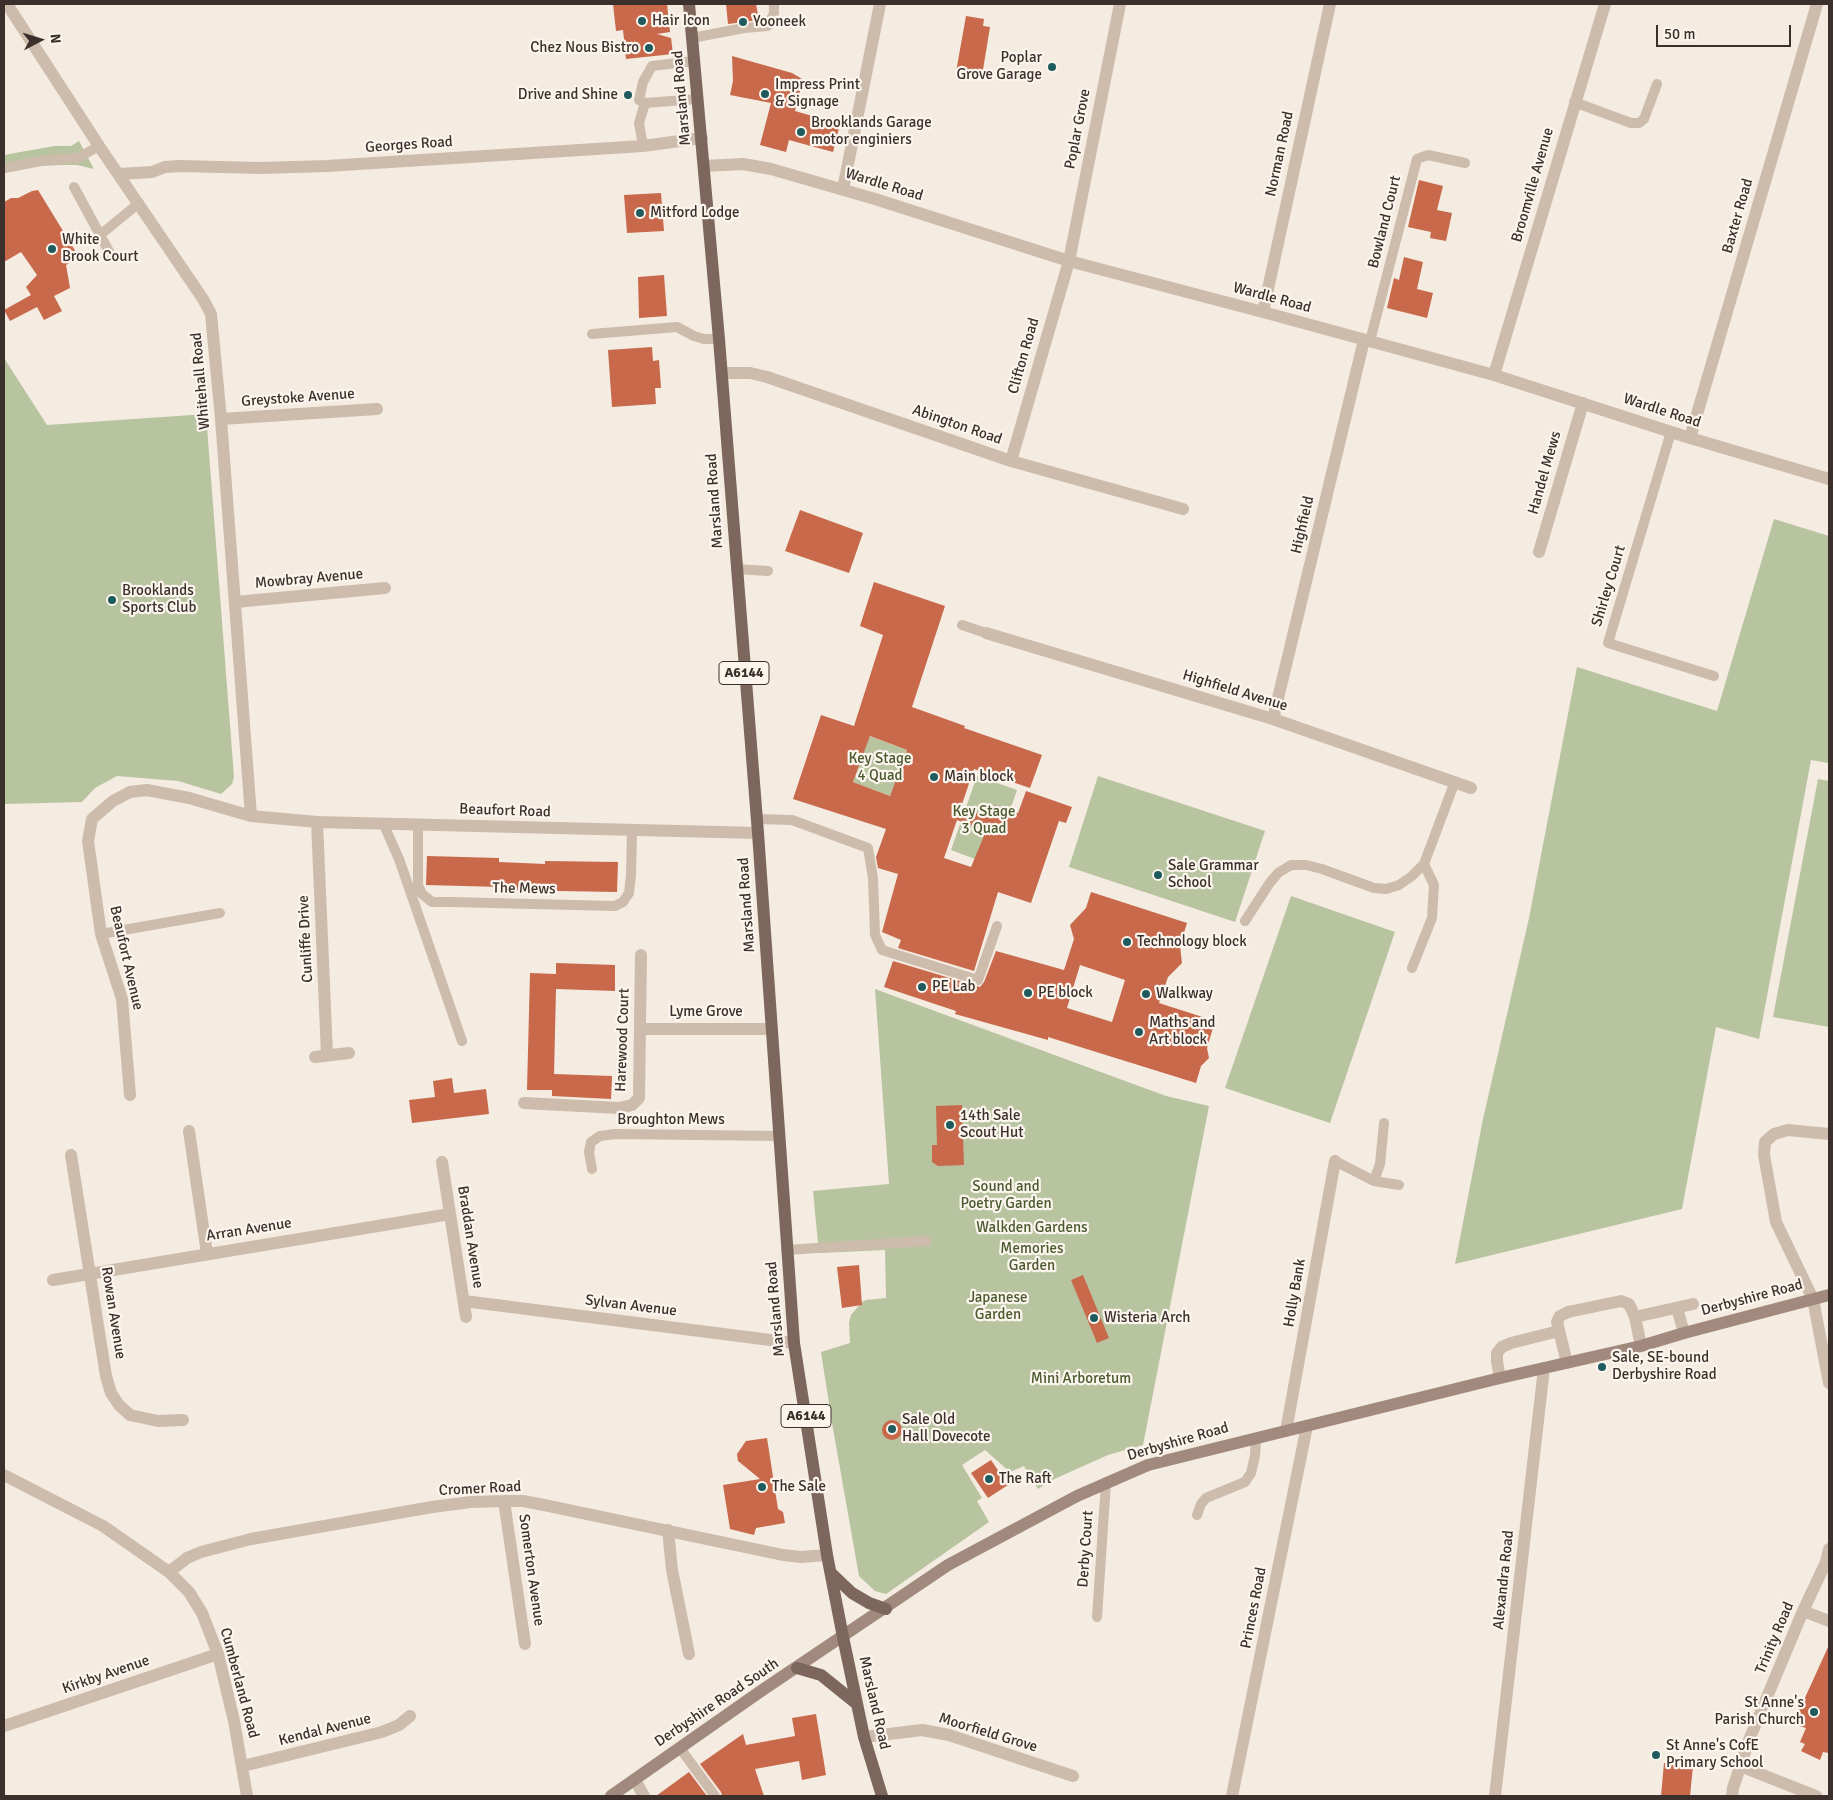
<!DOCTYPE html>
<style>
body{margin:0}
#map{position:relative;width:1833px;height:1800px;overflow:hidden;background:#f4ebe1;font-family:Signika,sans-serif}
canvas{display:block}
.frame{position:absolute;inset:0;border:5px solid #3b302b;pointer-events:none}
.north{position:absolute;left:15px;top:15px;width:50px;height:50px;-webkit-text-stroke:4px #fbf5ee;paint-order:stroke;rotate:85deg;font-size:14px;font-weight:700;line-height:20px;text-align:center;color:#3b302b}
.north::after{content:'';display:block;margin:auto;width:18px;height:22px;background:#3b302b;clip-path:polygon(50% 0,100% 100%,50% 72%,0 100%)}
.scale{position:absolute;left:1656px;top:25px;width:135px;height:22px;box-sizing:border-box;border:2px solid #3b302b;border-top:0;padding-left:6px;font-size:15px;line-height:18px;white-space:nowrap;color:#3b302b;-webkit-text-stroke:4px #fbf5ee;paint-order:stroke}
</style>
<div id="map">
<canvas width="1833" height="1800"></canvas>
<div class="frame"></div>
<div class="north">N</div>
<div class="scale">50 m</div>
</div>
<script>
const ctx = document.querySelector('canvas').getContext('2d');
ctx.lineJoin = 'round';
function paint(path, color) {
  ctx.fillStyle = color;
  ctx.fill(path, 'evenodd');
}
function shape(rows) {
  const path = new Path2D();
  for (const r of rows) {
    if (r.length === 3) {
      path.moveTo(r[0] + r[2], r[1]);
      path.arc(r[0], r[1], r[2], 0, 2 * Math.PI);
      continue;
    }
    path.moveTo(r[0], r[1]);
    for (let i = 2; i < r.length; i += 2) path.lineTo(r[i], r[i + 1]);
  }
  return path;
}
function stroke(path, color, width, dash) {
  ctx.strokeStyle = color;
  ctx.lineWidth = width;
  ctx.lineCap = dash ? 'butt' : 'round';
  ctx.setLineDash(dash || []);
  ctx.stroke(path);
}
function write(font, color, halo, rows, align = 'center') {
  ctx.font = font + ' Signika,sans-serif';
  ctx.lineWidth = 4.5;
  ctx.setLineDash([]);
  ctx.textBaseline = 'middle';
  ctx.strokeStyle = halo;
  ctx.fillStyle = color;
  for (const [text, x, y, turn = 0] of rows) {
    ctx.save();
    ctx.translate(x, y);
    ctx.rotate((+turn || 0) * Math.PI / 180);
    ctx.textAlign = isNaN(turn) ? turn : align;
    if (halo) ctx.strokeText(text, 0, 0);
    ctx.fillText(text, 0, 0);
    ctx.restore();
  }
}
paint(shape([
 [79,141,94,169,77,165,61,165,40,166,4,173,4,155,54,146,71,146],
 [4,358,47,425,206,414,234,777,232,784,221,794,178,781,117,776,95,788,82,802,4,804],
 [1774,519,1829,536,1829,763,1811,760,1759,1039,1716,1027,1682,1209,1455,1264,1483,1119,1529,918,1577,667,1717,711],
 [861,733,907,750,890,796,853,782,864,753],
 [977,776,1017,790,991,865,951,850],
 [1098,776,1265,831,1235,922,1069,867],
 [1818,779,1829,781,1829,1027,1773,1017],
 [1291,896,1395,932,1330,1123,1225,1088],
 [875,989,1166,1096,1209,1106,1143,1445,1108,1455,1050,1481,1038,1489,1024,1466,1010,1472,985,1450,962,1465,982,1498,977,1501,989,1522,886,1594,875,1591,859,1576,832,1423,821,1352,850,1343,849,1323,851,1315,862,1302,866,1300,886,1298,885,1250,819,1253,813,1191,889,1184]
]), '#b8c4a0');
paint(shape([
 [613,4,667,4,670,32,657,34,671,38,673,54,626,59,623,30,616,31],
 [726,4,756,4,759,20,728,24],
 [966,16,984,19,983,26,990,27,982,76,956,72],
 [732,56,792,73,804,80,799,94,795,111,840,124,833,152,789,140,786,152,760,145,771,103,730,95,733,81],
 [1419,180,1443,186,1437,210,1452,213,1446,241,1430,238,1431,232,1408,227],
 [38,190,79,257,66,265,70,288,54,296,62,311,44,320,37,307,10,321,4,310,31,295,26,287,37,275,21,252,4,262,4,202,11,198,18,198,32,191],
 [661,193,664,231,627,233,624,195],
 [1404,257,1423,262,1417,289,1433,293,1427,318,1387,308,1394,278,1399,280],
 [664,275,667,316,639,318,638,277],
 [652,347,653,361,659,360,661,388,655,388,656,404,612,407,608,350],
 [800,510,863,533,849,573,785,551],
 [874,582,945,606,912,707,965,726,964,728,1042,755,1030,788,974,769,961,807,991,818,995,805,1018,813,1026,791,1072,807,1066,823,1059,821,1031,903,998,892,974,971,898,948,901,940,882,932,898,874,878,868,876,857,886,829,793,799,821,715,854,726,883,635,860,626],
 [870,736,907,750,890,796,853,782],
 [957,820,986,831,971,867,944,858],
 [427,856,499,858,499,862,545,864,545,861,618,862,617,892,501,890,501,887,426,885],
 [1091,892,1187,923,1180,946,1182,963,1168,977,1159,1003,1215,1021,1207,1048,1209,1058,1201,1066,1196,1083,1048,1037,1048,1040,955,1014,956,1011,884,987,893,961,980,987,984,982,996,951,1064,970,1074,939,1070,925,1086,908],
 [1080,965,1125,980,1112,1022,1067,1008],
 [556,963,615,965,615,991,556,989,554,1074,612,1076,611,1099,552,1096,552,1090,527,1090,530,973,556,974],
 [452,1078,454,1093,486,1089,489,1114,412,1123,409,1100,435,1097,433,1081],
 [962,1105,964,1165,938,1166,932,1162,932,1145,937,1145,936,1106],
 [859,1265,862,1305,842,1308,837,1267],
 [1083,1275,1109,1338,1097,1343,1071,1280],
 [892,1430,10],
 [767,1438,778,1509,783,1512,785,1523,756,1528,754,1535,730,1529,723,1485,760,1479,738,1461,737,1454,746,1441],
 [991,1460,1008,1485,988,1498,971,1473],
 [1829,1645,1829,1753,1823,1752,1820,1760,1801,1751,1805,1744,1800,1742,1806,1728,1793,1724],
 [816,1714,826,1775,802,1780,799,1761,755,1769,764,1796,722,1796,721,1792,700,1764,743,1734,746,1745,795,1736,792,1718],
 [1664,1763,1693,1766,1690,1796,1661,1796],
 [689,1772,707,1796,656,1796]
]), '#c8694b');
stroke(shape([
 [692,38,744,28,768,26,774,13,774,6],
 [694,61,652,66,643,82,639,100,645,103,698,99],
 [1574,102,1631,123,1639,123,1644,119,1657,84],
 [643,146,639,123,645,103],
 [4,168,46,160,78,158,99,146],
 [74,187,112,257],
 [100,235,139,203],
 [592,334,677,327,694,336,704,339,719,339],
 [1370,341,1417,159,1428,155,1465,163],
 [1671,432,1608,643,1714,676],
 [736,569,768,571],
 [962,625,986,633],
 [757,819,792,820,868,848,873,878,875,935,882,950,978,980,997,926],
 [383,823,399,859,462,1041],
 [418,824,418,885,422,894,432,902,451,902,615,906,623,902,629,893,631,875,632,831],
 [1245,921,1269,884,1278,873,1291,865,1306,865,1322,869,1374,888,1386,889,1399,885,1412,876,1424,864,1454,784],
 [101,934,220,913],
 [1412,968,1432,918,1434,885,1424,864],
 [1335,1161,1374,1181,1399,1185],
 [592,1169,589,1152,591,1142,600,1136,615,1134,780,1136],
 [1374,1181,1380,1164,1384,1123],
 [786,1250,926,1241],
 [1197,1515,1201,1504,1206,1498,1245,1482,1251,1473,1255,1456,1256,1438],
 [1097,1617,1106,1482],
 [680,1748,715,1796]
]), '#cdbbac', 10);
stroke(shape([
 [7,4,99,146,203,299,211,314,221,419,251,816],
 [704,166,743,164,771,169,875,199,1069,261,1263,312,1494,375,1690,438,1829,479],
 [119,174,152,172,165,167,179,166,260,168,327,166,643,146,702,138],
 [843,189,880,4],
 [1263,312,1330,4],
 [722,373,750,373,767,377,1011,461,1183,509],
 [1494,375,1605,4],
 [221,419,377,409],
 [1690,438,1817,4],
 [1011,461,1069,261,1120,4],
 [1539,552,1583,403],
 [235,602,385,588],
 [986,633,1273,719,1471,788],
 [1273,719,1364,340],
 [317,822,327,1055],
 [641,1029,772,1029],
 [315,1057,349,1053],
 [130,1095,122,999,101,934,88,841,92,819,113,801,130,792,147,790,189,798,251,816,317,822,758,833],
 [524,1103,619,1108,632,1105,639,1098,641,955],
 [189,1131,207,1254],
 [1829,1134,1788,1130,1774,1134,1765,1142,1764,1155,1776,1222,1813,1299,1829,1383],
 [71,1155,106,1376,111,1393,119,1405,130,1415,158,1421,183,1420],
 [442,1162,466,1317],
 [53,1280,450,1214],
 [464,1301,794,1343],
 [1677,1308,1684,1333],
 [1635,1317,1693,1304],
 [1567,1363,1557,1322,1560,1316,1568,1312,1621,1301,1629,1304,1635,1317,1641,1346],
 [1500,1378,1497,1361,1497,1353,1502,1347,1511,1343,1559,1331],
 [1286,1431,1335,1161],
 [4,1475,103,1526,169,1572,189,1592,202,1613,218,1654,234,1721,247,1796],
 [504,1501,525,1644],
 [668,1530,672,1570,689,1654],
 [169,1572,187,1558,201,1552,251,1539,432,1507,471,1502,504,1501,523,1501,544,1505,783,1555,801,1557,827,1555],
 [1803,1611,1829,1621],
 [4,1726,218,1654],
 [864,1737,922,1730,949,1735,1073,1776],
 [243,1766,382,1732,399,1725,410,1716],
 [1740,1766,1816,1796],
 [635,1780,644,1796],
 [1232,1796,1307,1426],
 [1495,1796,1544,1368],
 [1732,1796,1733,1788,1749,1740,1803,1611,1826,1562,1829,1549]
]), '#cdbbac', 12);
stroke(shape([
 [611,1796,761,1691,948,1565,1077,1496,1148,1465,1500,1378,1641,1346,1684,1333,1829,1295]
]), '#a18a7d', 12);
stroke(shape([
 [689,4,719,339,758,833,794,1343,827,1555,843,1637,864,1737,882,1796],
 [831,1573,852,1593,869,1603,886,1609],
 [797,1668,821,1675,857,1704]
]), '#7d675c', 12);
for (const [x, y, r, color] of [
 [642,21,5,"#1f5a5e"],
 [743,22,5,"#1f5a5e"],
 [649,48,5,"#1f5a5e"],
 [1052,67,5,"#1f5a5e"],
 [765,94,5,"#1f5a5e"],
 [628,95,5,"#1f5a5e"],
 [801,132,5,"#1f5a5e"],
 [640,213,5,"#1f5a5e"],
 [52,249,5,"#1f5a5e"],
 [112,600,5,"#1f5a5e"],
 [934,777,5,"#1f5a5e"],
 [1158,875,5,"#1f5a5e"],
 [1127,942,5,"#1f5a5e"],
 [922,987,5,"#1f5a5e"],
 [1028,993,5,"#1f5a5e"],
 [1146,994,5,"#1f5a5e"],
 [1139,1032,5,"#1f5a5e"],
 [950,1125,5,"#1f5a5e"],
 [1094,1318,5,"#1f5a5e"],
 [1602,1367,5,"#1f5a5e"],
 [892,1429,5,"#1f5a5e"],
 [989,1479,5,"#1f5a5e"],
 [762,1487,5,"#1f5a5e"],
 [1814,1712,5,"#1f5a5e"],
 [1656,1755,5,"#1f5a5e"]
]) {
  const dot = new Path2D();
  dot.arc(x, y, r, 0, 2 * Math.PI);
  ctx.fillStyle = color;
  ctx.fill(dot);
  stroke(dot, '#fbf5ee', 2);
}
for (const [x, y, w] of [
 [744,673,50],
 [806,1416,50]
]) {
  const box = new Path2D();
  box.roundRect(x - w / 2, y - 11.5, w, 23, 4);
  ctx.fillStyle = '#fbf5ee';
  ctx.fill(box);
  stroke(box, '#3b302b', 1);
}
write('bold 14px', '#3b302b', null, [
 ["A6144",744,673],
 ["A6144",806,1416]
]);
write('15px', '#3b302b', '#fbf5ee', [
 ["Hair Icon",652,21],
 ["Yooneek",753,22],
 ["Chez Nous Bistro",639,48,"right"],
 ["Poplar",1042,58,"right"],
 ["Grove Garage",1042,75,"right"],
 ["Impress Print",775,85],
 ["& Signage",775,102],
 ["Drive and Shine",618,95,"right"],
 ["Brooklands Garage",811,123],
 ["motor enginiers",811,140],
 ["Mitford Lodge",650,213],
 ["White",62,240],
 ["Brook Court",62,257],
 ["Brooklands",122,591],
 ["Sports Club",122,608],
 ["Main block",944,777],
 ["Sale Grammar",1168,866],
 ["School",1168,883],
 ["Technology block",1137,942],
 ["PE Lab",932,987],
 ["PE block",1038,993],
 ["Walkway",1156,994],
 ["Maths and",1149,1023],
 ["Art block",1149,1040],
 ["14th Sale",960,1116],
 ["Scout Hut",960,1133],
 ["Wisteria Arch",1104,1318],
 ["Sale, SE-bound",1612,1358],
 ["Derbyshire Road",1612,1375],
 ["Sale Old",902,1420],
 ["Hall Dovecote",902,1437],
 ["The Raft",999,1479],
 ["The Sale",772,1487],
 ["St Anne's",1804,1703,"right"],
 ["Parish Church",1804,1720,"right"],
 ["St Anne's CofE",1666,1746],
 ["Primary School",1666,1763]
], 'left');
write('15px', '#3b302b', '#fbf5ee', [
 ["Marsland Road",682,98,-95],
 ["Poplar Grove",1078,129,-79],
 ["Georges Road",409,145,-4],
 ["Norman Road",1280,154,-78],
 ["Wardle Road",884,185,17],
 ["Broomville Avenue",1533,185,-74],
 ["Baxter Road",1738,216,-74],
 ["Bowland Court",1385,222,-76],
 ["Wardle Road",1272,298,15],
 ["Clifton Road",1024,356,-74],
 ["Whitehall Road",201,381,-95],
 ["Greystoke Avenue",298,398,-4],
 ["Wardle Road",1662,411,18],
 ["Abington Road",957,425,19],
 ["Handel Mews",1545,473,-74],
 ["Marsland Road",715,501,-94],
 ["Highfield",1303,525,-77],
 ["Mowbray Avenue",309,579,-5],
 ["Shirley Court",1609,586,-73],
 ["Highfield Avenue",1235,691,17],
 ["Beaufort Road",505,811,2],
 ["The Mews",524,889,1],
 ["Marsland Road",747,905,-94],
 ["Cunliffe Drive",306,939,-93],
 ["Beaufort Avenue",126,958,77],
 ["Lyme Grove",706,1012],
 ["Harewood Court",623,1040,-88],
 ["Broughton Mews",671,1120],
 ["Arran Avenue",249,1230,-9],
 ["Braddan Avenue",470,1237,81],
 ["Holly Bank",1295,1293,-80],
 ["Derbyshire Road",1752,1298,-15],
 ["Sylvan Avenue",631,1306,7],
 ["Marsland Road",776,1309,-95],
 ["Rowan Avenue",113,1313,81],
 ["Derbyshire Road",1178,1442,-16],
 ["Cromer Road",480,1489,-3],
 ["Derby Court",1086,1549,-86],
 ["Somerton Avenue",531,1570,82],
 ["Alexandra Road",1504,1580,-84],
 ["Princes Road",1254,1608,-79],
 ["Trinity Road",1775,1638,-67],
 ["Kirkby Avenue",106,1675,-19],
 ["Cumberland Road",239,1683,75],
 ["Derbyshire Road South",717,1703,-34],
 ["Marsland Road",874,1703,77],
 ["Kendal Avenue",325,1730,-14],
 ["Moorfield Grove",988,1733,17]
]);
write('15px', '#4a5a2e', '#fbf5ee', [
 ["Key Stage",880,759],
 ["4 Quad",880,776],
 ["Key Stage",984,812],
 ["3 Quad",984,829],
 ["Sound and",1006,1187],
 ["Poetry Garden",1006,1204],
 ["Walkden Gardens",1032,1228],
 ["Memories",1032,1249],
 ["Garden",1032,1266],
 ["Japanese",998,1298],
 ["Garden",998,1315],
 ["Mini Arboretum",1081,1379]
]);
</script>
